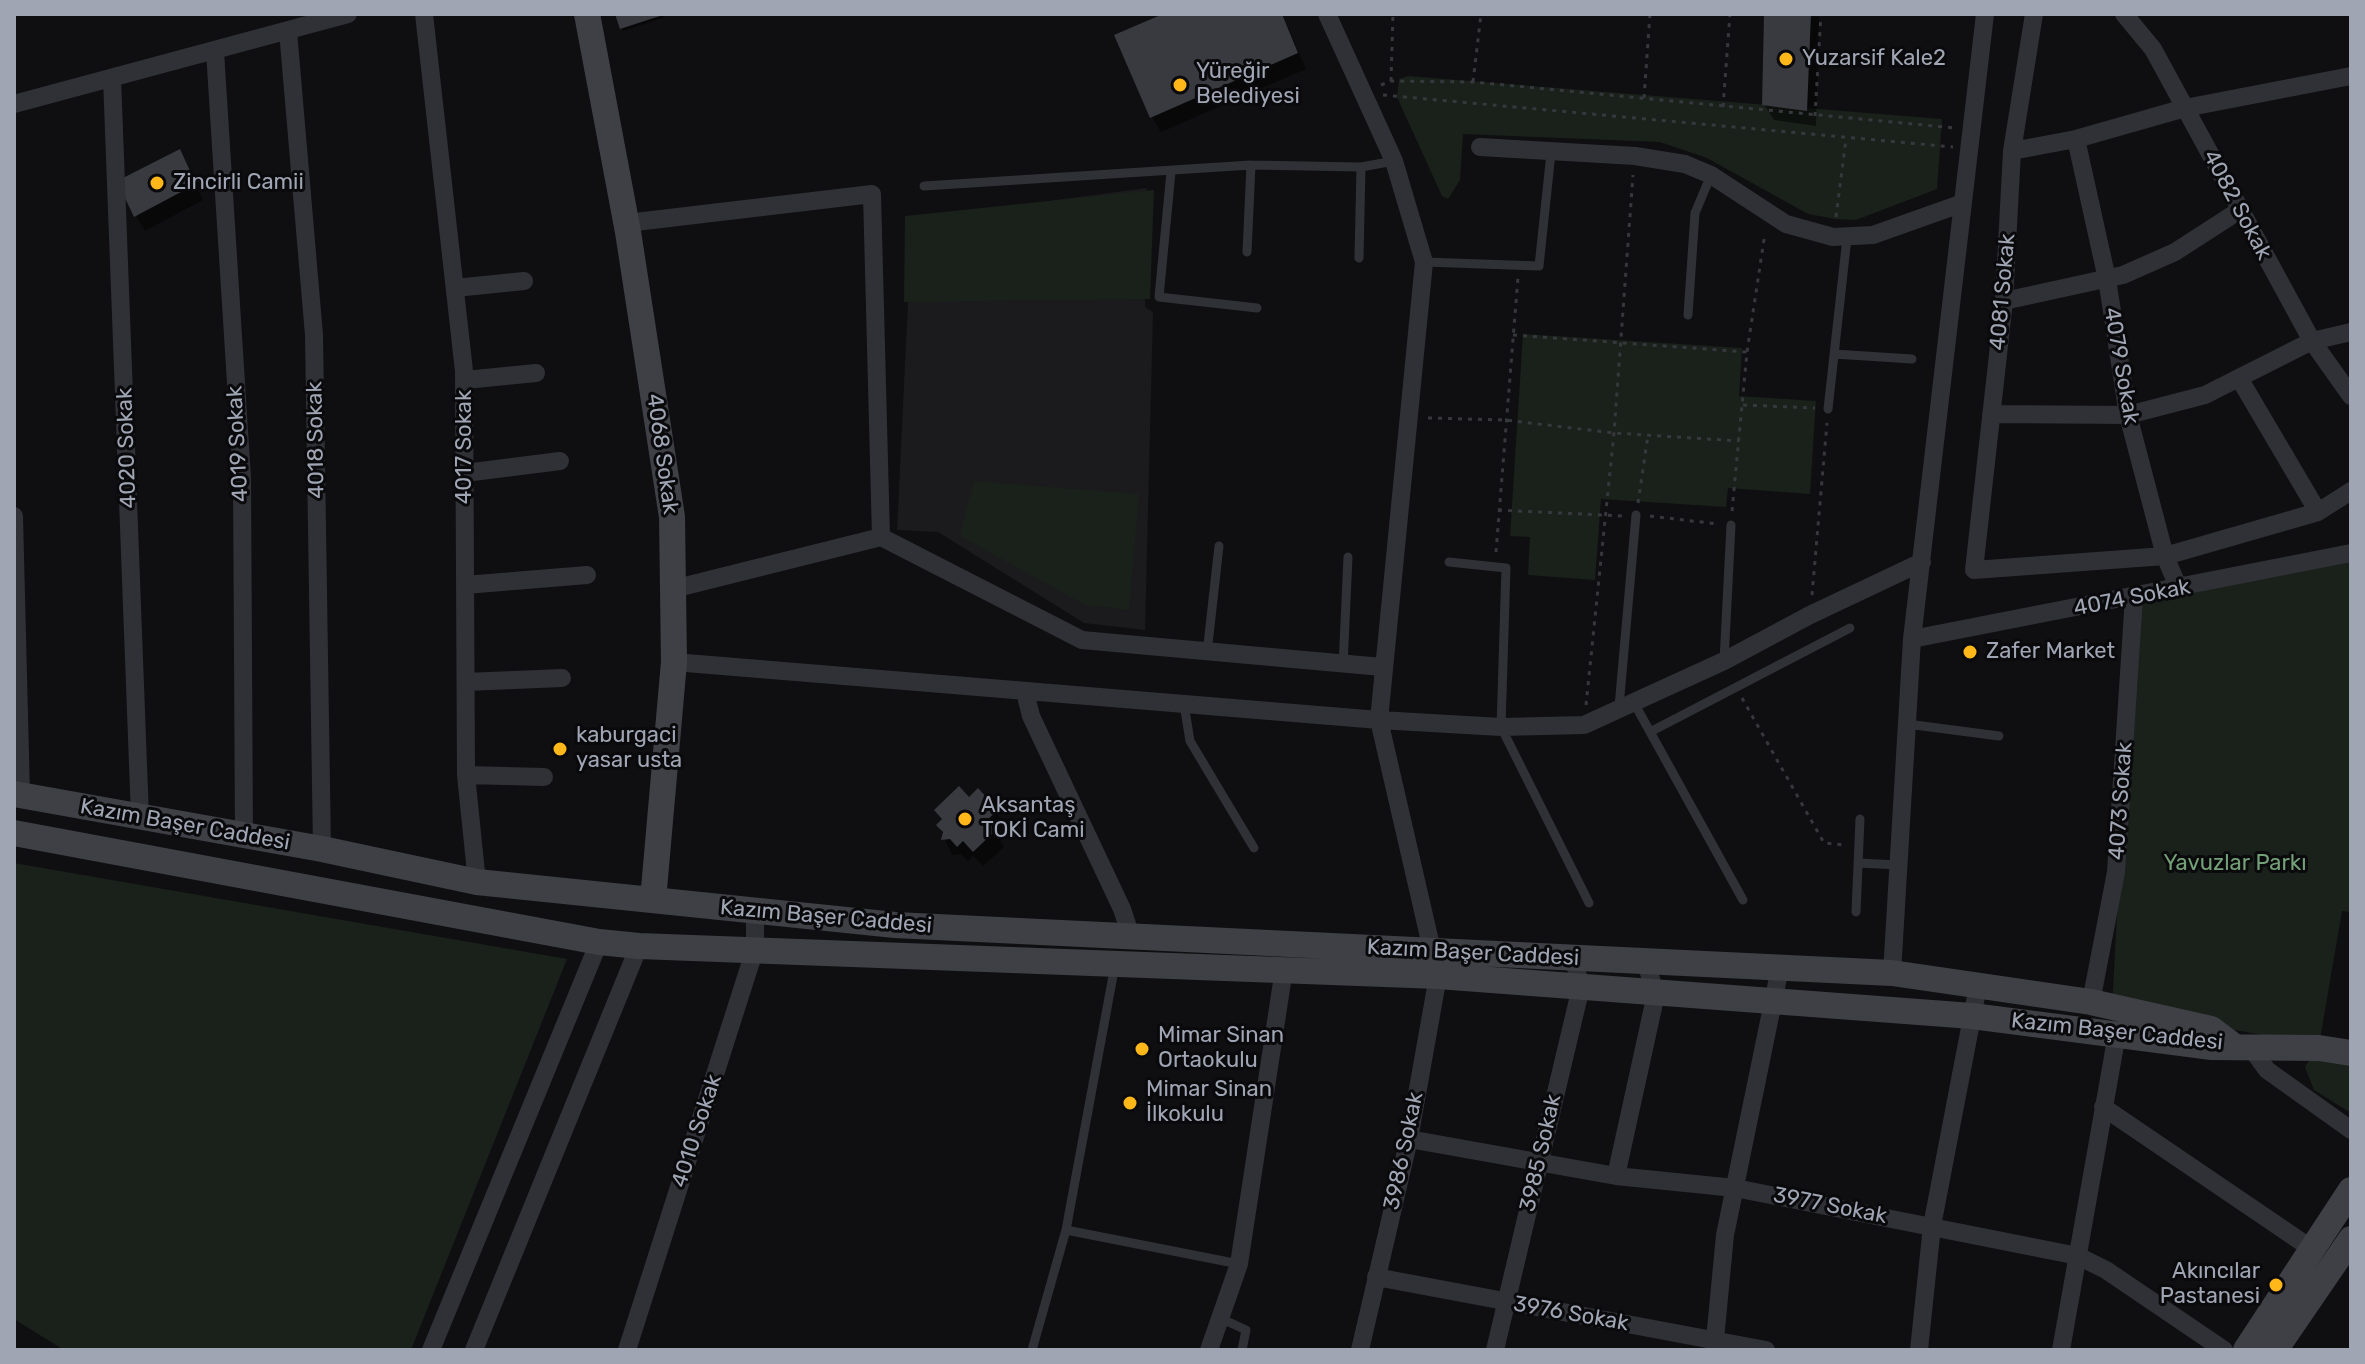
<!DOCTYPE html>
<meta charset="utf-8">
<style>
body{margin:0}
#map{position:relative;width:2365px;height:1364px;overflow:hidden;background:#0f0f11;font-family:Rubik,sans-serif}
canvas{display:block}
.frame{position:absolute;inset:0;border:16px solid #9fa5b3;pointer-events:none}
</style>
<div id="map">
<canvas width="2365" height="1364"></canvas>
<div class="frame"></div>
</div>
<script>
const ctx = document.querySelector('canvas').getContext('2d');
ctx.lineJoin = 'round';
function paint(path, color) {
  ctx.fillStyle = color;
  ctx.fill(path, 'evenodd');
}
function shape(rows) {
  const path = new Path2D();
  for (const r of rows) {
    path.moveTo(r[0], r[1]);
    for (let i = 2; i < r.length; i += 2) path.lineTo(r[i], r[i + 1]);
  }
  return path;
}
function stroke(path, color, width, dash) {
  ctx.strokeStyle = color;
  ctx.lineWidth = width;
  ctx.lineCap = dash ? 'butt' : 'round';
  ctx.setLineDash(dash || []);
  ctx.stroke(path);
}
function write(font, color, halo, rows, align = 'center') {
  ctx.font = font + ' Rubik,sans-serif';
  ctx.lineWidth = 6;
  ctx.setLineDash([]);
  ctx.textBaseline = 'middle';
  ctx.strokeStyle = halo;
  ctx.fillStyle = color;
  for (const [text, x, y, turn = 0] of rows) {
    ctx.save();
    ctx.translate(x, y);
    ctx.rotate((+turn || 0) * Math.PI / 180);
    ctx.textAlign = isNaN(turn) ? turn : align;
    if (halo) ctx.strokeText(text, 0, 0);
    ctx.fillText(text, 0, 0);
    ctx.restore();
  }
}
paint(shape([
 [1147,188,1145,307,1153,312,1145,630,1084,623,938,532,897,530,912,219]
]), '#1b1b1e');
paint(shape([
 [1408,76,1942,119,1937,189,1856,220,1835,219,1808,214,1707,158,1660,142,1463,134,1460,180,1448,199,1442,196,1397,97,1399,79],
 [1154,190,1150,299,904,302,905,216],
 [1523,334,1742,348,1739,396,1816,401,1810,494,1728,488,1726,507,1601,499,1595,580,1528,575,1530,537,1510,536],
 [974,481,1139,494,1129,610,1085,605,960,536],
 [2351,552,2351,912,2342,911,2319,1045,2112,1008,2134,597],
 [14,863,567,959,411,1350,64,1350,14,1319],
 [2310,1059,2351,1061,2351,1113,2314,1090,2305,1067]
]), '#19211a');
paint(shape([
 [617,14,664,14,665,17,623,31],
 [1168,14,1282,14,1306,69,1161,132,1152,117],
 [1766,14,1819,17,1816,126,1774,120,1764,104],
 [179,151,203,200,145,231,136,216],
 [969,800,996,811,1005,826,997,834,1004,847,983,866,973,856,968,861,961,854,952,855,939,825,943,821,936,810]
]), '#0007');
paint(shape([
 [615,14,663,14,663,15,620,29],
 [1163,14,1282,14,1298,53,1150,118,1114,35],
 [1764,14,1811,14,1807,111,1762,105],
 [180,149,196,184,134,217,117,181],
 [959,786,969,797,978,788,998,810,987,820,996,830,973,852,963,841,957,847,950,839,941,840,943,832,936,825,942,819,934,810]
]), '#383a3f');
stroke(shape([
 [1391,81,1393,14],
 [1473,82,1481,14],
 [1381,85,1391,81,1473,82,1955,128],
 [1383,95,1953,147],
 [1644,98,1650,14],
 [1723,107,1730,14],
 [1815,116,1821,14],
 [1836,217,1846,139],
 [1513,335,1747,352],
 [1743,405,1815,408],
 [1428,418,1505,420,1614,433,1739,441],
 [1638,503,1648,435],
 [1498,510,1622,516],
 [1732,511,1747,352,1765,233],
 [1650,516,1718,524],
 [1496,552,1518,277],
 [1812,595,1827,423],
 [1742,698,1824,843,1845,845],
 [1586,705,1614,433,1633,175]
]), '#36383d', 3, [4, 6]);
stroke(shape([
 [1171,172,1159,297,1257,308],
 [924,186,1251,165,1361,167,1394,161],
 [1247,252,1251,165],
 [1359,258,1361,167],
 [1424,262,1539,266,1551,153],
 [1688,315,1695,213,1711,175],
 [1834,354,1912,359],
 [1828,409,1847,238],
 [1449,562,1506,568,1501,727,1589,903],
 [1207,653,1219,546],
 [1724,661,1731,525],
 [1343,666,1348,557],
 [1633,701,1743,900],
 [1184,704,1190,741,1254,848],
 [1619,707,1636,515],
 [1907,724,1999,736],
 [1650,732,1850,628],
 [1858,863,1899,865],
 [1856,912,1860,819],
 [1066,1230,1239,1264],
 [1220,1318,1246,1330,1242,1350],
 [1032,1350,1066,1230,1115,965]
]), '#303136', 9);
stroke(shape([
 [424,14,464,371,466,775,477,882],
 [1327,14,1394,161,1424,262,1379,720,1438,976,1409,1139,1360,1350],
 [2034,14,2012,151,2004,301,1974,570,2165,556,2318,512,2351,491],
 [2124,14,2153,49,2312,341,2351,396],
 [288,31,314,335,322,849],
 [215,51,242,478,244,837],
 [112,78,140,817],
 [14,104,348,14],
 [2076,139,2107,279,2128,415,2165,556,2179,589],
 [1480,147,1635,156,1685,164,1711,175,1786,224,1833,237,1873,235,1963,203],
 [2012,151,2076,139,2185,108,2351,76],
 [627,223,872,194,881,537],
 [455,288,524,281],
 [2004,301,2123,275,2175,252,2240,210],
 [2239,378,2318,512],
 [465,380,536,373],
 [1991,414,2128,415,2205,395,2312,341,2351,332],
 [465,473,560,461],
 [14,516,21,795],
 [465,585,587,575],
 [673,589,881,537,1082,640,1382,667],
 [1912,639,2351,553],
 [674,662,1379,720,1501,727,1584,725,1724,661,1810,615,1922,562],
 [466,682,562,678],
 [1025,692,1031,716,1122,909,1131,936],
 [466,775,544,777],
 [1892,973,1912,639,1985,14],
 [2091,1002,2116,872,2134,597],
 [2251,1048,2267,1070,2351,1130],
 [2103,1107,2312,1249],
 [1409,1139,1616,1176,1735,1188,2078,1256,2106,1270,2224,1350],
 [1616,1176,1656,994,1645,961],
 [1376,1277,1766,1350],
 [431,1350,599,942],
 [474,1350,639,946],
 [627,1350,755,949,755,910],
 [1209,1350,1239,1264,1284,969],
 [1495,1350,1581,987,1573,957],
 [1714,1350,1725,1235,1780,968],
 [1919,1350,1932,1226,1978,986],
 [2061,1350,2117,1034]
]), '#303136', 18);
stroke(shape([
 [587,14,628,232,672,517,674,662,653,900],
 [14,794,322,849,477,882,895,925,1892,973,2091,1002,2211,1029,2231,1044],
 [14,833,599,942,639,946,1438,976,1972,1016,2212,1047,2319,1048,2351,1053],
 [2246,1350,2351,1190],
 [2275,1350,2351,1239]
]), '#3e4046', 26);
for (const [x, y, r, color] of [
 [1786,59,8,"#ffb719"],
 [1180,85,8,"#ffb719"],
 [157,183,8,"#ffb719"],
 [1970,652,8,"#ffb719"],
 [560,749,8,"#ffb719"],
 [965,819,8,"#ffb719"],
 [1142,1049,8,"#ffb719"],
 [1130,1103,8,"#ffb719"],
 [2276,1285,8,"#ffb719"]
]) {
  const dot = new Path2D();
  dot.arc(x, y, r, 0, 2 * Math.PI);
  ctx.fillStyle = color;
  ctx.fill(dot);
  stroke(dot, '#0a0a0c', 3);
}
write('22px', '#9fa5b3', '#0a0a0c', [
 ["Yuzarsif Kale2",1802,59],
 ["Yüreğir",1196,72],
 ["Belediyesi",1196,97],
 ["Zincirli Camii",173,183],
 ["Zafer Market",1986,652],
 ["kaburgaci",576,736],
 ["yasar usta",576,761],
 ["Aksantaş",981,806],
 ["TOKİ Cami",981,831],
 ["Mimar Sinan",1158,1036],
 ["Ortaokulu",1158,1061],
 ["Mimar Sinan",1146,1090],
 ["İlkokulu",1146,1115],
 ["Akıncılar",2260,1272,"right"],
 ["Pastanesi",2260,1297,"right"]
], 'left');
write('22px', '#9fa5b3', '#0a0a0c', [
 ["4082 Sokak",2237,205,62],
 ["4081 Sokak",2003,292,-85],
 ["4079 Sokak",2121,366,80],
 ["4018 Sokak",316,440,-91],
 ["4019 Sokak",238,444,-93],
 ["4017 Sokak",465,447,-90],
 ["4020 Sokak",127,448,-92],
 ["4068 Sokak",662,454,82],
 ["4074 Sokak",2132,598,-11],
 ["4073 Sokak",2121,801,-86],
 ["Kazım Başer Caddesi",185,825,10],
 ["Kazım Başer Caddesi",826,917,5],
 ["Kazım Başer Caddesi",1473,953,3],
 ["Kazım Başer Caddesi",2117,1032,6],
 ["4010 Sokak",697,1131,-72],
 ["3986 Sokak",1404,1151,-78],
 ["3985 Sokak",1541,1153,-77],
 ["3977 Sokak",1830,1206,11],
 ["3976 Sokak",1571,1314,10]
]);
write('22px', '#74a078', '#0a0a0c', [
 ["Yavuzlar Parkı",2235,864]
]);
</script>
